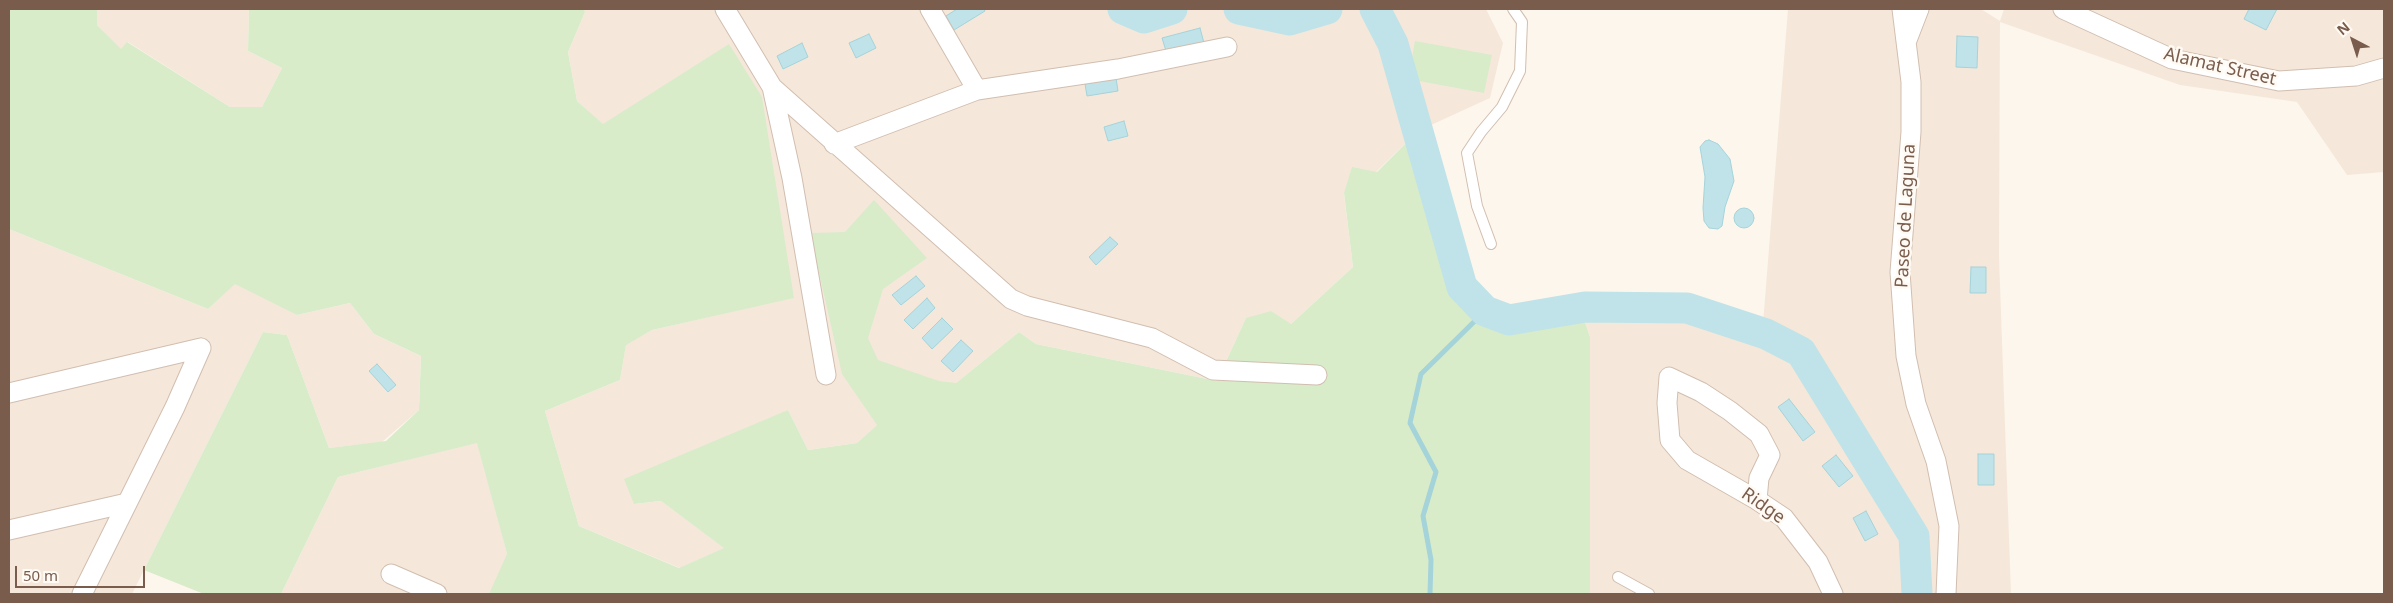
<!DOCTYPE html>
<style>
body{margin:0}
#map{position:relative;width:2393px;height:603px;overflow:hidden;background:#fdf6ec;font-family:"Noto Sans",sans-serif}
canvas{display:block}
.frame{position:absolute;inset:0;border:10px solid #7a5c4d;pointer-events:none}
.north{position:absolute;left:2328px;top:15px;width:50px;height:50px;-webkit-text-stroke:4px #fffaf3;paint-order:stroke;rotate:320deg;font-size:14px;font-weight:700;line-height:20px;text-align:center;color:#7a5c4d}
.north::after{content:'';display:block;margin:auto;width:18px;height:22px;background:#7a5c4d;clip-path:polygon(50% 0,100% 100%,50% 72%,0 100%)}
.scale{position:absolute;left:15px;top:566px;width:130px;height:22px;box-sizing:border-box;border:2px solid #7a5c4d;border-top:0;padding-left:6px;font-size:15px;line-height:18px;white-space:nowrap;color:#7a5c4d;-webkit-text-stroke:4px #fffaf3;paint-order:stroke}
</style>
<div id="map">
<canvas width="2393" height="603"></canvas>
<div class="frame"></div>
<div class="north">N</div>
<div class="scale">50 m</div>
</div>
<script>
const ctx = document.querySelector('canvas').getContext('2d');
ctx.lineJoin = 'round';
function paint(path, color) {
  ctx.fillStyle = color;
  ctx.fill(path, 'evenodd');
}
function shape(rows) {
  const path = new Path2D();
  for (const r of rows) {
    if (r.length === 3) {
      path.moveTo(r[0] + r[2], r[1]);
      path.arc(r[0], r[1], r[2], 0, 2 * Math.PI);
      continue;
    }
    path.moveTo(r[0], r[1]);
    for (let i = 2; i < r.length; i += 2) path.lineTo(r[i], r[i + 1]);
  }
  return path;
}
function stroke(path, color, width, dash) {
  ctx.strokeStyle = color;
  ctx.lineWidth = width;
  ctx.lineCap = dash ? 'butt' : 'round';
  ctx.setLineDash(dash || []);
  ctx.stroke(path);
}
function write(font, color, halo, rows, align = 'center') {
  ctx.font = font + ' "Noto Sans",sans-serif';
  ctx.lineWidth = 5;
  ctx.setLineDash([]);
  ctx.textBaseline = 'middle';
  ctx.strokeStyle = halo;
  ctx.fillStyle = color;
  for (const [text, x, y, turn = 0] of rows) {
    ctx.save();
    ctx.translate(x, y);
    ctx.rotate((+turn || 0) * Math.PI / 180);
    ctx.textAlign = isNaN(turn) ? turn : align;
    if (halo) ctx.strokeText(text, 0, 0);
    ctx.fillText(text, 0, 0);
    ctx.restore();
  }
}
paint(shape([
 [97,9,249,9,248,51,282,68,262,107,230,107,128,42,121,50,97,25],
 [584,9,1486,9,1503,43,1490,98,1418,131,1376,172,1344,194,1353,267,1291,324,1246,318,1217,381,1036,344,1019,332,956,383,877,425,857,443,808,450,788,410,634,504,661,501,725,548,680,568,579,526,545,411,620,380,626,344,652,330,794,297,730,45,603,125,577,101,568,52,585,12],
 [1788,9,1981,9,2000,21,2004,9,2384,9,2384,172,2347,175,2297,102,2180,85,2000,22,1999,256,2011,594,1590,594,1590,337,1584,319,1697,315,1762,336],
 [9,229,208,309,237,281,297,315,350,303,374,334,421,356,419,410,382,442,329,448,287,335,263,332,132,594,9,594],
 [478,442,507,554,589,594,281,594,338,477]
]), '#f5e8da');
paint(shape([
 [9,9,97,9,97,25,121,49,127,42,230,107,262,107,282,68,248,51,249,9,584,9,585,12,568,52,577,101,603,124,729,44,762,97,794,298,652,330,626,345,620,380,545,411,579,526,679,568,724,548,661,501,634,504,624,479,788,410,808,450,857,443,877,425,842,374,810,233,845,232,874,200,927,258,883,289,868,338,878,360,939,381,956,383,1019,332,1036,344,1217,381,1246,318,1271,311,1291,324,1353,267,1344,193,1352,167,1377,172,1418,131,1462,287,1485,311,1510,321,1584,319,1590,337,1590,594,489,594,507,554,477,443,338,477,281,594,204,594,144,570,263,332,287,335,329,448,386,441,419,410,421,356,374,334,350,303,297,315,235,284,208,309,9,229],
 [1415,41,1492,55,1484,93,1408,79]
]), '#d8ecc9');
const water = shape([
 [957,9,984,9,985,11,954,30,946,16,957,9],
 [2249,9,2277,9,2266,30,2244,19,2249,9],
 [1200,28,1204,43,1167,54,1162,38,1200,28],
 [869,34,876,48,856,58,849,43,869,34],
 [1957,36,1978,37,1977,68,1956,67,1957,36],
 [802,43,808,57,783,69,777,56,802,43],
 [1116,78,1118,91,1087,96,1085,84,1116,78],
 [1124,121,1128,136,1108,141,1104,127,1124,121],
 [1709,140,1718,144,1730,159,1734,181,1725,207,1722,226,1718,229,1709,228,1704,221,1703,208,1705,177,1700,147,1705,141,1709,140],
 [1744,218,10],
 [1110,237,1118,244,1096,265,1089,257,1110,237],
 [1971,267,1986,267,1986,293,1970,293,1971,267],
 [916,276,925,286,901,305,892,295,916,276],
 [927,298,935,308,913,329,904,320,927,298],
 [942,318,953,329,932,349,922,338,942,318],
 [961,340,973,351,953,372,941,361,961,340],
 [377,364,396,385,388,392,369,371,377,364],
 [1789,399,1815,432,1803,441,1778,407,1789,399],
 [1978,454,1994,454,1994,485,1978,485,1978,454],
 [1836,455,1853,476,1839,487,1822,466,1836,455],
 [1866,511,1878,534,1865,541,1853,518,1866,511]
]);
paint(water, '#bfe3e8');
stroke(water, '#a5d3da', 1);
stroke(shape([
 [1430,594,1431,560,1423,516,1436,472,1410,423,1421,374,1485,311]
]), '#a5d3da', 5);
stroke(shape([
 [1123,9,1144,18,1172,9],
 [1239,9,1290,20,1327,9],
 [1375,9,1393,44,1462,287,1485,311,1509,320,1585,307,1687,308,1766,334,1801,352,1914,536,1917,594]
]), '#bfe3e8', 31);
const lane = shape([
 [1491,244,1477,206,1467,153,1481,132,1502,107,1520,71,1522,22,1513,9],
 [1618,577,1649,594]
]);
const street = shape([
 [725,9,772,87,1011,299,1027,306,1152,338,1213,370,1317,375],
 [930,9,977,90],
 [1902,9,1911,82,1911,132,1900,272,1906,356,1916,404,1936,461,1949,526,1946,594],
 [2063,9,2172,59,2279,81,2356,76,2384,68],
 [1907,40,1919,9],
 [772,87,792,178,826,375],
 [834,144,977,90,1118,69,1227,47],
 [9,393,201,348],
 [1757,500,1759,478,1770,455,1759,434,1730,411,1701,392,1669,377,1667,403,1670,440,1687,460,1757,500,1784,518,1818,562,1833,594],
 [9,530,127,503],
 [391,574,437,594],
 [82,594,175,407,201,348]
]);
stroke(lane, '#d1beb0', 12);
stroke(street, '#d1beb0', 21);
stroke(lane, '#fff', 10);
stroke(street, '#fff', 19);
write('18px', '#7a5c4d', '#fffaf3', [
 ["Alamat Street",2220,67,13],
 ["Paseo de Laguna",1906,216,-87],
 ["Ridge",1763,506,35]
]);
</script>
